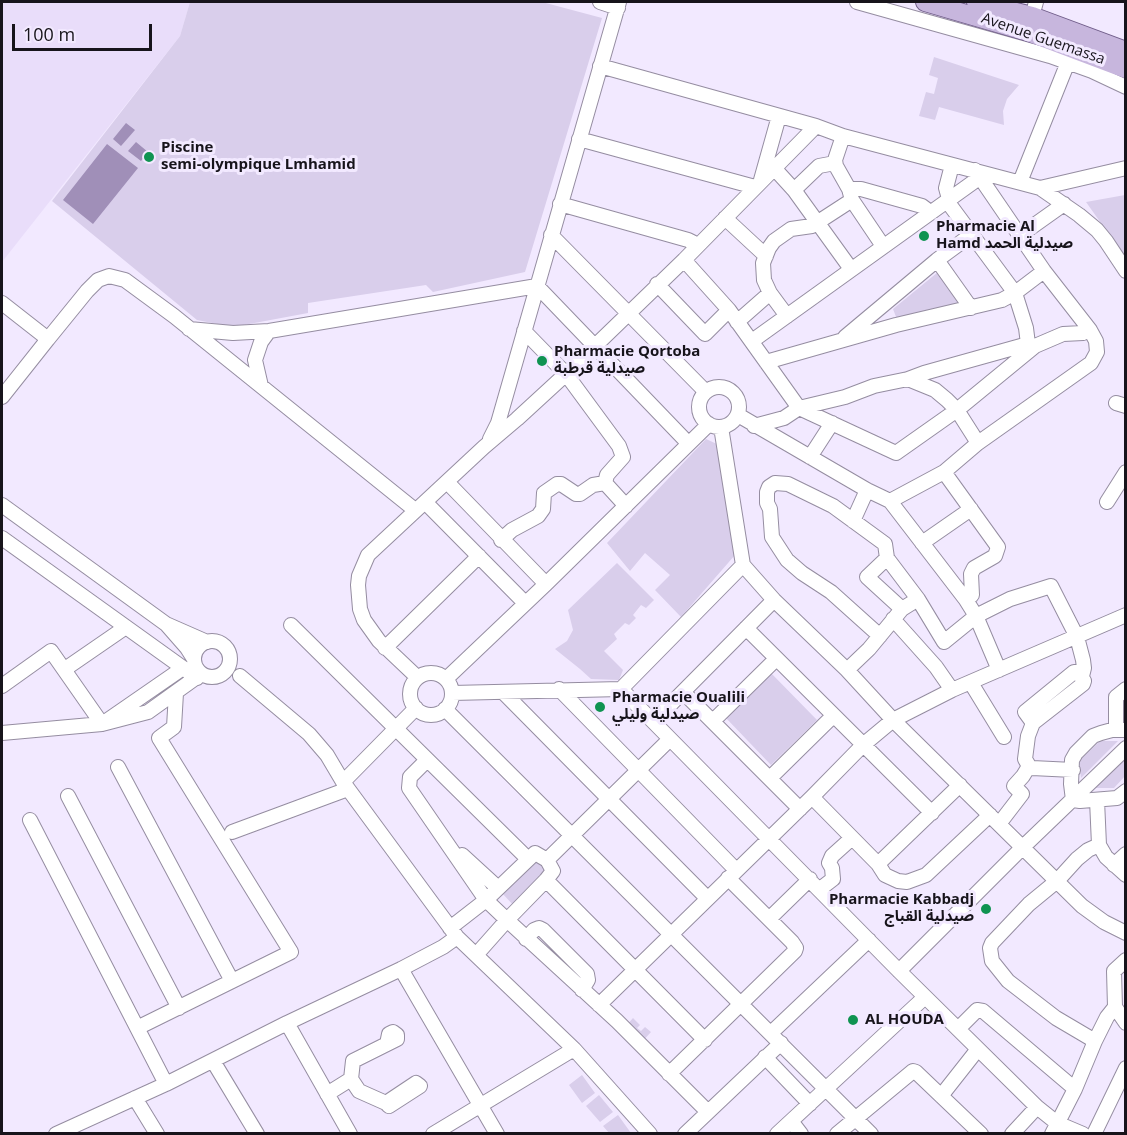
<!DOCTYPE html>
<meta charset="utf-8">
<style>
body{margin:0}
#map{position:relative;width:1127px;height:1135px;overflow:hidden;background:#f2e9ff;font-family:"Open Sans",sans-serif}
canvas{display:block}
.frame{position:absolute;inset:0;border:3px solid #17141b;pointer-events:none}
.scale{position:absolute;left:12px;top:24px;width:140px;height:27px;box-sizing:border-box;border:3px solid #17141b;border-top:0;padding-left:8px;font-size:18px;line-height:21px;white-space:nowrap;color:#17141b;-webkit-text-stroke:4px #f2e9ff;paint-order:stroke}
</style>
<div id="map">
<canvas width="1127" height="1135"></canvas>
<div class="frame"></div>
<div class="scale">100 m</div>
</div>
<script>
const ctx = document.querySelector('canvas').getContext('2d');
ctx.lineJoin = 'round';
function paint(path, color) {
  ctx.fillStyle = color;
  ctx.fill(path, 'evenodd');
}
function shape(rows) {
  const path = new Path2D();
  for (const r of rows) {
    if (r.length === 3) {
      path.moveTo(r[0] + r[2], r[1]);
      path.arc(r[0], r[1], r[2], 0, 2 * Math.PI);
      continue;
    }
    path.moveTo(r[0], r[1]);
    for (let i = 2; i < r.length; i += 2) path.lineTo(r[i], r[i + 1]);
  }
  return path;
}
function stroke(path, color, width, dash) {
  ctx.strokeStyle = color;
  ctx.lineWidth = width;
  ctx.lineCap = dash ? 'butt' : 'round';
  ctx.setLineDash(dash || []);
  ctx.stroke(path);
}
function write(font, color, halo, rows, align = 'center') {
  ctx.font = font + ' "Open Sans","Noto Sans Arabic",sans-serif';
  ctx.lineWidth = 6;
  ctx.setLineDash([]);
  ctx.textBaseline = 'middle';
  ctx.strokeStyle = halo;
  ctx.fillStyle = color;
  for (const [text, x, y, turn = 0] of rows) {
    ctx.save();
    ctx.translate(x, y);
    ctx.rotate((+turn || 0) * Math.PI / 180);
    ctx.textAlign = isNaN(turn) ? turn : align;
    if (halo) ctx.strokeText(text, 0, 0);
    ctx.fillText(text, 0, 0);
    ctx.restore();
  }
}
paint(shape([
 [2,2,190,2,180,36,2,262]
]), '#e9ddfa');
paint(shape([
 [190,2,542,2,602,18,525,272,433,292,426,285,308,303,308,313,233,327,197,320,52,201,180,36],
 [934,57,1019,85,1007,99,1003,111,1004,125,939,107,935,120,919,116,926,92,934,94,938,78,929,75],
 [1125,195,1125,257,1086,202],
 [938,272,965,306,898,322,893,309],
 [706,439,719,445,735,555,681,617,655,590,670,575,645,553,630,571,607,543],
 [617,563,654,600,646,608,641,605,633,615,636,618,629,625,625,623,614,634,617,639,604,651,623,670,619,680,591,679,580,669,555,649,567,641,573,630,568,610],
 [770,672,817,720,771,765,725,717],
 [1100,741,1118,741,1081,778,1079,761],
 [1125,757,1125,776,1114,788,1095,788],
 [535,856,550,871,515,907,501,892],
 [633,1018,640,1025,637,1028,641,1031,645,1027,651,1032,641,1043,625,1027],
 [582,1075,595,1093,582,1103,569,1085],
 [599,1095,613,1112,600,1122,586,1106],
 [618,1115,631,1133,609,1133,603,1126]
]), '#d9ceeb');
paint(shape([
 [126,123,135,130,121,146,113,139],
 [136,142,148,152,141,161,128,151],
 [107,144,138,168,93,224,63,200]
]), '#a08fb8');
const minor = shape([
 [600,2,618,8],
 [857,2,1050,56,1092,71,1126,87],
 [1030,24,1036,2],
 [600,66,816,126,843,136,1040,188,1079,215,1097,230,1106,241,1126,271],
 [843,136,835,160,836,166,849,189,852,200,883,246],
 [579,139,755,187],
 [774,168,794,190,851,269],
 [761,180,779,116],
 [1020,182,1068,62],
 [1040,188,1126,168],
 [849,189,861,189,922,206,930,212],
 [794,190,819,166,835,163],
 [949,199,946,188,952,165],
 [947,201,1015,293,1026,328,1028,344],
 [560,204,688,240,698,245],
 [725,218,766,256],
 [551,235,706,392],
 [1019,236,1064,204],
 [684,260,729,310,799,408,896,453,957,410,1035,346,1063,334,1083,333,1090,330],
 [937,260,971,308],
 [657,284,705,334,729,310],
 [2,303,48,339,87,291,98,280,109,276,125,280,174,316,415,510],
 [787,316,770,293,764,280,763,263,769,248,774,241,791,229,812,226,852,200],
 [737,322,770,293],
 [189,329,233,333,269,331,537,286,688,443],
 [524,331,566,374,619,446,623,457,607,475,605,483,626,506],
 [845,337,937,260,971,235],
 [752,341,979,178],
 [766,362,896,325,1002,300,1015,293,1044,271],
 [908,379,935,390,947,400,957,410,978,443],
 [261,386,255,360,261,342,269,331],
 [719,407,20],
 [2,397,48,339],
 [1116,403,1126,406],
 [738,415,867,490,890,501,966,600,976,616,999,670],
 [754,426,784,418,799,408,845,397,874,386,908,379,924,373,1028,344,1035,346],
 [721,427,743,565,774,600,847,670,893,720,1082,906,1104,922,1126,933],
 [490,439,498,423,619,2],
 [810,457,832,423],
 [944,472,998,547,995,556,974,568,971,574,972,595,966,600],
 [447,482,546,584],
 [890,501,944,472,978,443,1091,363,1097,352,1096,341,1090,330,1044,271,975,170],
 [425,502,525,603],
 [1107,502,1126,472],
 [2,505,166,624],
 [853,521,867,490],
 [2,538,197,678],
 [501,540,512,530,538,516,543,509,544,493,557,484,561,484,576,494,580,494,593,485,605,483],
 [922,543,971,509],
 [887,558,867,577,902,609],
 [893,619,936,667,952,690],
 [291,625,527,858],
 [746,628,932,813],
 [880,636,831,592,802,573,787,560,772,537,770,509,767,503,767,492,769,487,775,483,788,484,833,506,885,544,887,558,918,599,944,642,976,616,1010,599,1051,586,1077,637,1083,660,1084,668,1082,676],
 [212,659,18],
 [385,648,479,556],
 [194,659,187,648,166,624,207,642],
 [65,669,126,627],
 [847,670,869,649,902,609,918,599],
 [431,694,21],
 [240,676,309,734,327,755,343,782],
 [417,677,379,641,364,620,360,609,358,585,359,576,368,555,484,447,517,419,566,374,684,260,816,126],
 [446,679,546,584,709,424],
 [971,683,1004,737],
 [2,686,51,651,102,724,183,668],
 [559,689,736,870],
 [621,689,899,971,1037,1107,1057,1123,1083,1134],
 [503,692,707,898],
 [683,692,800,809],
 [452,693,621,689,743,565],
 [416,708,343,782,457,937,574,1049,650,1134],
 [445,709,871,1134],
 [654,721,774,600],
 [713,721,776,659],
 [1033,723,1025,712,1074,672,1078,672,1084,681,1083,684,1033,723,1028,736,1025,759,1029,766,1032,768,1073,770],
 [1116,730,1116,697,1126,689],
 [1126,730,1112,730,1101,733,1093,736,1076,753,1072,760,1071,784,1073,800,1080,801,1117,798,1126,791],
 [2,733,102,724,148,712,201,674],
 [426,761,410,777,409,788,486,900,450,928],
 [118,767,232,981],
 [770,778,833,716],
 [68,796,179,1008],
 [812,797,878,864,885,875,898,881,907,882,926,875,990,815],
 [1097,800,1099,845,1106,857,1126,875],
 [30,820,166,1084],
 [999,824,1022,794,1014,786,1023,776,1029,766],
 [232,832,348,789],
 [535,853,547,860,553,871,546,880,507,920,486,900,535,853],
 [462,855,498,888],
 [547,860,670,739],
 [878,864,960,785],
 [1114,865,1126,854],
 [546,880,705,1040],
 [820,889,833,879,832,868,829,863,832,856,852,838],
 [769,919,810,879],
 [526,939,534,930,539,928,543,930,587,974,588,980,582,990],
 [476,955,507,920,617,1021,708,1112],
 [401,969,497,1134],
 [899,971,1023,847,1126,748],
 [599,1005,812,797,863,745,893,720,952,690,1126,615],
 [1115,1007,1114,971,1126,960],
 [287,1023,350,1134],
 [137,1028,291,952,159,738,174,727,176,693],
 [958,1029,977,1010,983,1011,1075,1089],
 [771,1033,869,940],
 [1095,1041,1056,1018,1008,981,992,961,990,948,992,943,1029,904,1057,881,1077,859,1088,850,1099,845],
 [765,1057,810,1104],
 [213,1061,257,1134],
 [669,1074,795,951,796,948,792,942,728,878],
 [351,1079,359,1091,386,1103,416,1083,420,1086,389,1106,386,1103],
 [327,1094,351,1079,353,1061,397,1039,397,1035,393,1032,389,1034,387,1044],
 [941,1096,978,1049],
 [135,1098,157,1134],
 [791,1121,801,1134],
 [56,1134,166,1084,287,1023,401,969,443,947,457,937],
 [433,1134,574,1049],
 [685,1134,781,1043],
 [777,1134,925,997],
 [837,1134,913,1071,916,1072,981,1134],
 [1012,1134,1037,1107],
 [1052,1134,1075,1089,1095,1041,1107,1017,1115,1007,1126,1023],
 [1094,1134,1126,1068]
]);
const major = shape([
 [925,2,1028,32,1126,69],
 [976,2,1032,16,1126,51]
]);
stroke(minor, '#958da1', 16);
stroke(major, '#715e8a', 20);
stroke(minor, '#fff', 14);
stroke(major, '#c7b6dd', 18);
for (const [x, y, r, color] of [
 [149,157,6,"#0f9351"],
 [924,236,6,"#0f9351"],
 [542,361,6,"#0f9351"],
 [600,707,6,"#0f9351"],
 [986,909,6,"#0f9351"],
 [853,1020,6,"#0f9351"]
]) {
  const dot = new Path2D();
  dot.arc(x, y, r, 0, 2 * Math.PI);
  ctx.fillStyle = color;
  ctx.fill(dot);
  stroke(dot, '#f2e9ff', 2);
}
write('15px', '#17141b', '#f2e9ff', [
 ["Avenue Guemassa",1043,39,19]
]);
write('bold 15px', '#17141b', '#f2e9ff', [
 ["Piscine",161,148],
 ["semi-olympique Lmhamid",161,165],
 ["Pharmacie Al",936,227],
 ["Hamd صيدلية الحمد",936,244],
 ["Pharmacie Qortoba",554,352],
 ["صيدلية قرطبة",554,369],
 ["Pharmacie Oualili",612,698],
 ["صيدلية وليلي",612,715],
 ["Pharmacie Kabbadj",974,900,"right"],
 ["صيدلية القباج",974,917,"right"],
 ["AL HOUDA",865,1020]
], 'left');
</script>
